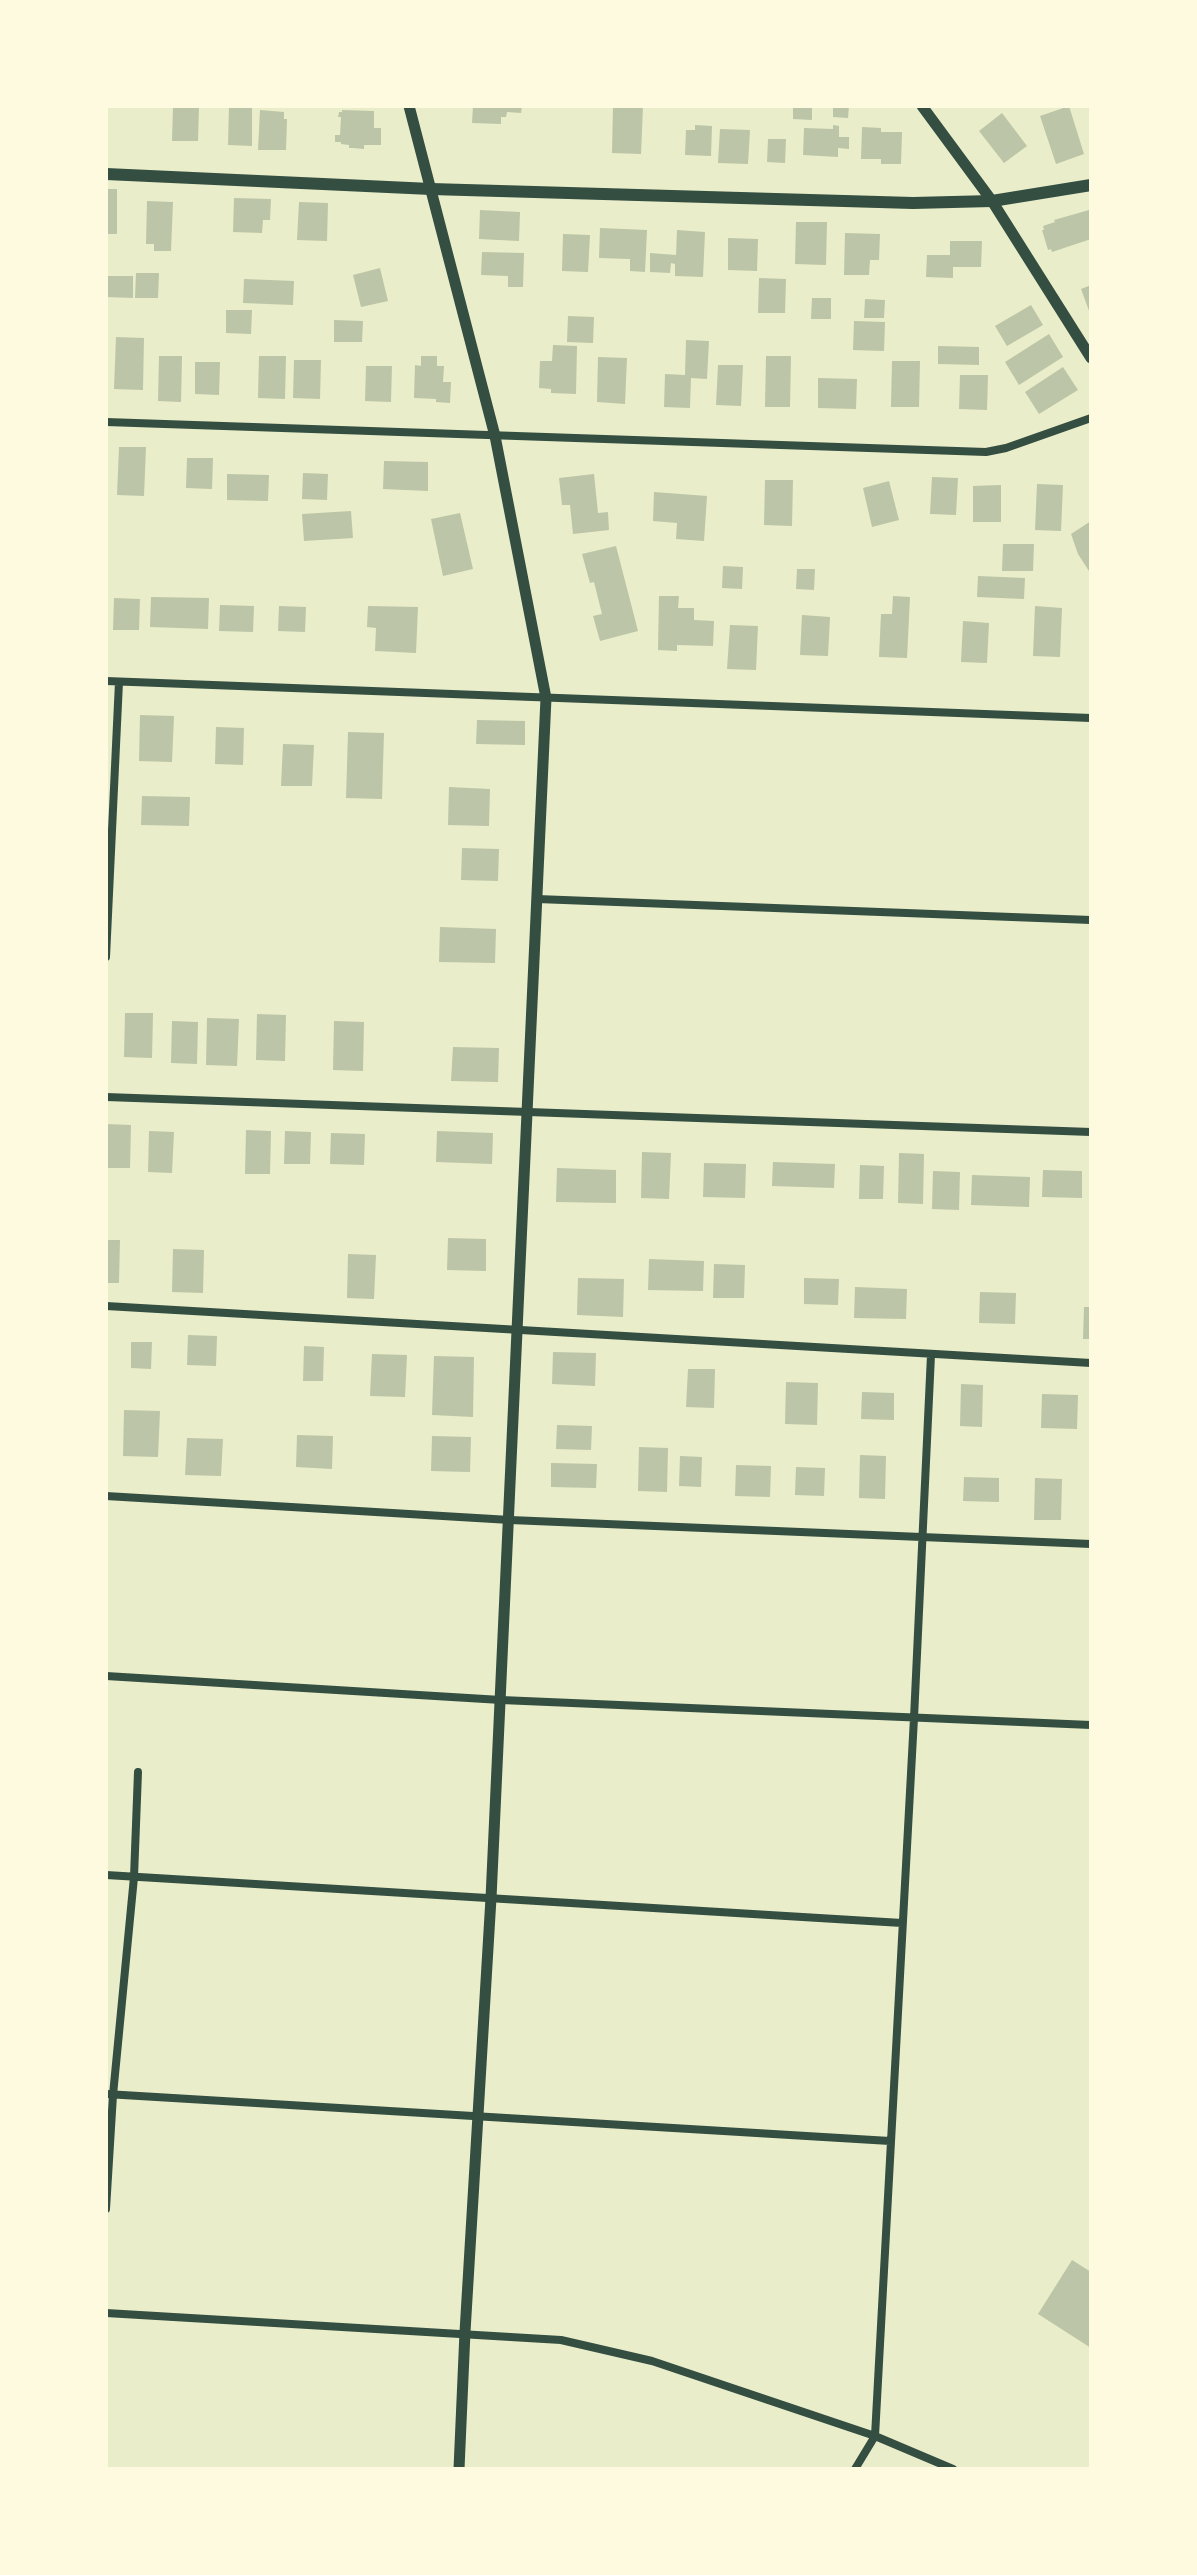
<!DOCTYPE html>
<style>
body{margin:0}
#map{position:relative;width:1197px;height:2575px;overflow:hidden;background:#e9edc9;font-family:Manrope,sans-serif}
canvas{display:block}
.frame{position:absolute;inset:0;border:108px solid #fefae0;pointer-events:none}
</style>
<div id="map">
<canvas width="1197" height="2575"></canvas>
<div class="frame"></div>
</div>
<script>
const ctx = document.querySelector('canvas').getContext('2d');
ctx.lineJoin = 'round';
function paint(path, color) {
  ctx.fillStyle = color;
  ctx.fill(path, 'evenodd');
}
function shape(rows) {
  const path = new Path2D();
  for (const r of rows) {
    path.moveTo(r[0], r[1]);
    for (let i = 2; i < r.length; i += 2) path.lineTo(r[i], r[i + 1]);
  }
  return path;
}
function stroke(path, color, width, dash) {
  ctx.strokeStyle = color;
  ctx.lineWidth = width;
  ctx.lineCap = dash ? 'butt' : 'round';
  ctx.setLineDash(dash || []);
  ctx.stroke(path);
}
paint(shape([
 [173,106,199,106,198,141,172,141],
 [229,106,252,106,252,146,228,145],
 [473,106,522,106,521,113,507,112,506,117,501,117,501,124,472,123],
 [613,106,643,106,641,154,612,153],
 [793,106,812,106,812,120,793,119],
 [833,106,849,106,848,118,833,117],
 [1069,106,1084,154,1056,164,1040,116],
 [260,110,284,112,284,119,287,119,286,150,258,150],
 [342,110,374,111,374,128,381,128,381,145,364,145,364,149,353,148,349,148,349,145,341,144,341,142,335,142,335,135,340,135,341,117,338,117,339,112,342,112],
 [1002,113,1027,146,1004,163,979,131],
 [695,125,712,126,711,156,685,155,686,130,695,130],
 [833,125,839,126,839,137,849,137,849,149,838,148,838,157,803,155,804,128,833,129],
 [862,127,881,128,881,132,902,132,901,164,881,164,881,159,861,159],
 [720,129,750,130,748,164,718,163],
 [768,139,786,139,785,163,767,162],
 [106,189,117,189,117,234,106,234],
 [234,198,271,199,270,220,263,220,262,233,233,232],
 [147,201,173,202,171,251,154,251,154,244,146,244],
 [299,202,328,203,327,241,297,240],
 [480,210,520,212,519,241,479,239],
 [1089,210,1091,239,1052,252,1051,249,1048,250,1042,230,1044,230,1043,226,1055,222,1054,220],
 [796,222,827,222,826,265,795,264],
 [600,228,647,230,645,272,630,271,630,259,599,258],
 [677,230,705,232,703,277,675,276,675,264,671,263,670,273,650,272,650,253,676,255],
 [845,233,880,234,879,260,870,260,869,275,844,275],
 [563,234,590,235,588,272,562,271],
 [728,238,758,239,757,271,728,270],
 [950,241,982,241,981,267,953,267,953,278,926,277,927,255,950,255],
 [482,252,524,253,523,287,508,287,508,276,481,275],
 [380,268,388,301,361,307,353,275],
 [136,273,159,273,158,298,135,298],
 [106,276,133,276,133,298,106,297],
 [759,278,786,279,785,313,758,313],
 [244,279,294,281,293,305,243,303],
 [1091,285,1091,316,1081,289],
 [812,298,831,298,831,319,811,319],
 [865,299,885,300,884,318,864,318],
 [1031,305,1043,325,1007,346,995,326],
 [226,310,252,310,251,334,226,333],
 [568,316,594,317,593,343,567,342],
 [334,320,363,321,362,342,334,342],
 [854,321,885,322,884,351,853,350],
 [1049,334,1063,357,1019,385,1005,362],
 [116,337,144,338,143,390,114,389],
 [686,340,709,341,707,379,691,378,690,408,664,407,665,374,685,375],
 [553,345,577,346,576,394,551,393,551,389,539,388,540,361,552,361],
 [938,346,979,347,979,365,938,364],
 [159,356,182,356,181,402,158,401],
 [259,356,286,356,285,399,258,398],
 [421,356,437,356,437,366,444,366,443,382,451,382,450,403,436,402,436,399,414,398,415,365,421,366],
 [766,356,791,356,790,407,765,407],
 [598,357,627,358,625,404,597,402],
 [294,360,321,360,320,399,293,398],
 [892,361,920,361,919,407,891,407],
 [195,362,220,362,219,395,195,394],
 [718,365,743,365,741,406,716,405],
 [366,366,392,366,391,402,365,401],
 [1063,367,1078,390,1039,414,1025,392],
 [960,375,988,375,987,410,959,409],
 [818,378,857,379,856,409,818,408],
 [119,447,146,447,144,496,117,495],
 [187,458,213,458,212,489,186,488],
 [384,461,428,462,428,491,383,489],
 [303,473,328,474,327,500,302,499],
 [227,474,269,475,268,501,227,500],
 [594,474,598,513,608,512,609,530,573,534,570,505,562,505,559,478],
 [932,477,958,478,956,515,930,514],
 [765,480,793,480,792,526,764,525],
 [889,481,899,520,872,527,863,488],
 [1037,484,1063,485,1061,531,1035,530],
 [1001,485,1001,522,973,522,973,486],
 [654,492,707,496,704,541,676,539,677,523,653,521],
 [351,511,353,538,304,541,302,514],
 [460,513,473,569,443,576,431,519],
 [1091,521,1091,570,1089,571,1078,554,1071,534],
 [1003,544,1034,544,1033,571,1002,571],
 [616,546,638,631,600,641,593,616,602,614,594,582,590,583,582,554],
 [723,566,743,567,742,589,722,588],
 [797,569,815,569,814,590,796,589],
 [978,576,1025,578,1024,599,977,597],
 [659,596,679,596,678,608,694,608,694,620,714,621,713,646,677,645,677,651,658,650],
 [893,596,910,597,907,658,879,657,881,614,892,614],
 [151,597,209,598,208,629,150,627],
 [114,598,140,599,139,630,113,630],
 [220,605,254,606,253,632,219,631],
 [279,606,306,607,305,632,278,631],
 [368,606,418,607,416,653,375,651,376,628,367,627],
 [1035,606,1062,608,1060,657,1033,656],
 [802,615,830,617,828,656,800,655],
 [963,621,989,623,987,663,961,662],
 [730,625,758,626,756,670,727,669],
 [140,715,174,716,172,762,139,761],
 [477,720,525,721,525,745,476,744],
 [216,727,244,728,243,765,215,764],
 [348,732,384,733,382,799,346,798],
 [283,744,314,745,312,786,281,786],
 [449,787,490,789,489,826,448,825],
 [142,796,190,797,189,826,141,825],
 [462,848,499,849,498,881,461,880],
 [440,927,496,929,495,963,439,962],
 [125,1013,153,1013,152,1058,124,1057],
 [257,1014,286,1015,285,1061,256,1060],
 [207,1018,239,1019,237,1066,206,1065],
 [172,1021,198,1022,197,1064,171,1063],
 [334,1021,364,1022,363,1071,333,1070],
 [453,1047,499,1048,498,1082,451,1081],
 [106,1124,131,1125,130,1168,106,1168],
 [246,1130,271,1131,270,1174,245,1174],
 [149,1131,174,1132,172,1173,148,1172],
 [285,1131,311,1132,310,1164,284,1164],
 [437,1131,493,1133,492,1164,436,1162],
 [331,1133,365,1134,364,1165,330,1164],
 [642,1152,671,1153,669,1199,641,1198],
 [899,1153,924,1154,923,1204,898,1203],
 [773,1162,835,1164,834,1188,772,1186],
 [704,1163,746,1164,745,1198,703,1197],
 [860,1165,884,1166,883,1199,859,1199],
 [557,1168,616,1170,616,1203,556,1202],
 [1043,1170,1082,1171,1082,1198,1042,1197],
 [933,1171,960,1172,959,1210,932,1209],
 [972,1175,1030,1177,1029,1207,971,1205],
 [448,1238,486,1239,486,1271,447,1270],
 [106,1240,120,1240,119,1283,106,1283],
 [173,1249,204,1250,203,1293,172,1292],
 [348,1254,376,1255,374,1299,347,1298],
 [649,1259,704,1261,703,1291,648,1290],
 [714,1264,745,1265,744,1298,713,1298],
 [578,1278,624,1279,623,1317,577,1315],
 [804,1278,839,1279,838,1305,804,1304],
 [855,1287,907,1289,906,1319,854,1318],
 [980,1292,1016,1293,1015,1324,979,1323],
 [1084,1307,1091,1307,1091,1339,1083,1339],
 [188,1335,217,1336,216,1366,187,1365],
 [131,1342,152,1342,151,1369,131,1368],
 [304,1346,324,1347,323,1381,303,1381],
 [553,1352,596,1353,595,1386,552,1384],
 [372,1354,407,1355,405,1397,370,1396],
 [434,1356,474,1357,473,1417,432,1415],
 [688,1369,715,1369,714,1408,686,1407],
 [786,1382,818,1383,817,1425,785,1424],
 [961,1384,983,1385,982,1427,960,1426],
 [862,1392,894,1393,894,1420,861,1419],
 [1042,1394,1078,1395,1077,1429,1041,1428],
 [124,1410,160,1411,158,1457,123,1456],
 [557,1425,592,1426,591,1450,556,1449],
 [297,1435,333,1436,332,1469,296,1467],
 [432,1436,471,1437,470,1472,431,1471],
 [187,1438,223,1439,221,1476,185,1475],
 [639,1447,668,1448,667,1492,638,1491],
 [860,1455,886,1456,885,1499,859,1498],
 [680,1456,702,1457,701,1487,679,1486],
 [551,1463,597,1464,596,1488,551,1487],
 [736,1465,771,1466,770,1497,735,1496],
 [796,1467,825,1468,824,1496,795,1495],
 [964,1477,999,1478,999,1502,963,1501],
 [1035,1478,1062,1479,1061,1520,1034,1520],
 [1072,2260,1091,2272,1091,2348,1038,2314]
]), '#bcc5a7');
stroke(shape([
 [106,422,986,452,1006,448,1091,418],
 [106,681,1091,718],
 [537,899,1091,920],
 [106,957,119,682],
 [106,1097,1091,1132],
 [106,1306,1091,1363],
 [106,1496,510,1520,1091,1544],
 [106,1676,501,1700,1091,1725],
 [106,1875,902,1923],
 [106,2094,890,2141],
 [106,2209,113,2095,134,1877,138,1772],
 [106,2313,561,2340,652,2361,875,2436,953,2469],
 [855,2469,875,2436,914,1718,931,1355]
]), '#344e41', 8);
stroke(shape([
 [409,106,495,436,546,698,491,1898,465,2332,459,2469],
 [922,106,992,201,1091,358]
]), '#344e41', 11);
stroke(shape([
 [106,174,431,189,913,203,992,201,1091,185]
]), '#344e41', 12);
</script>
